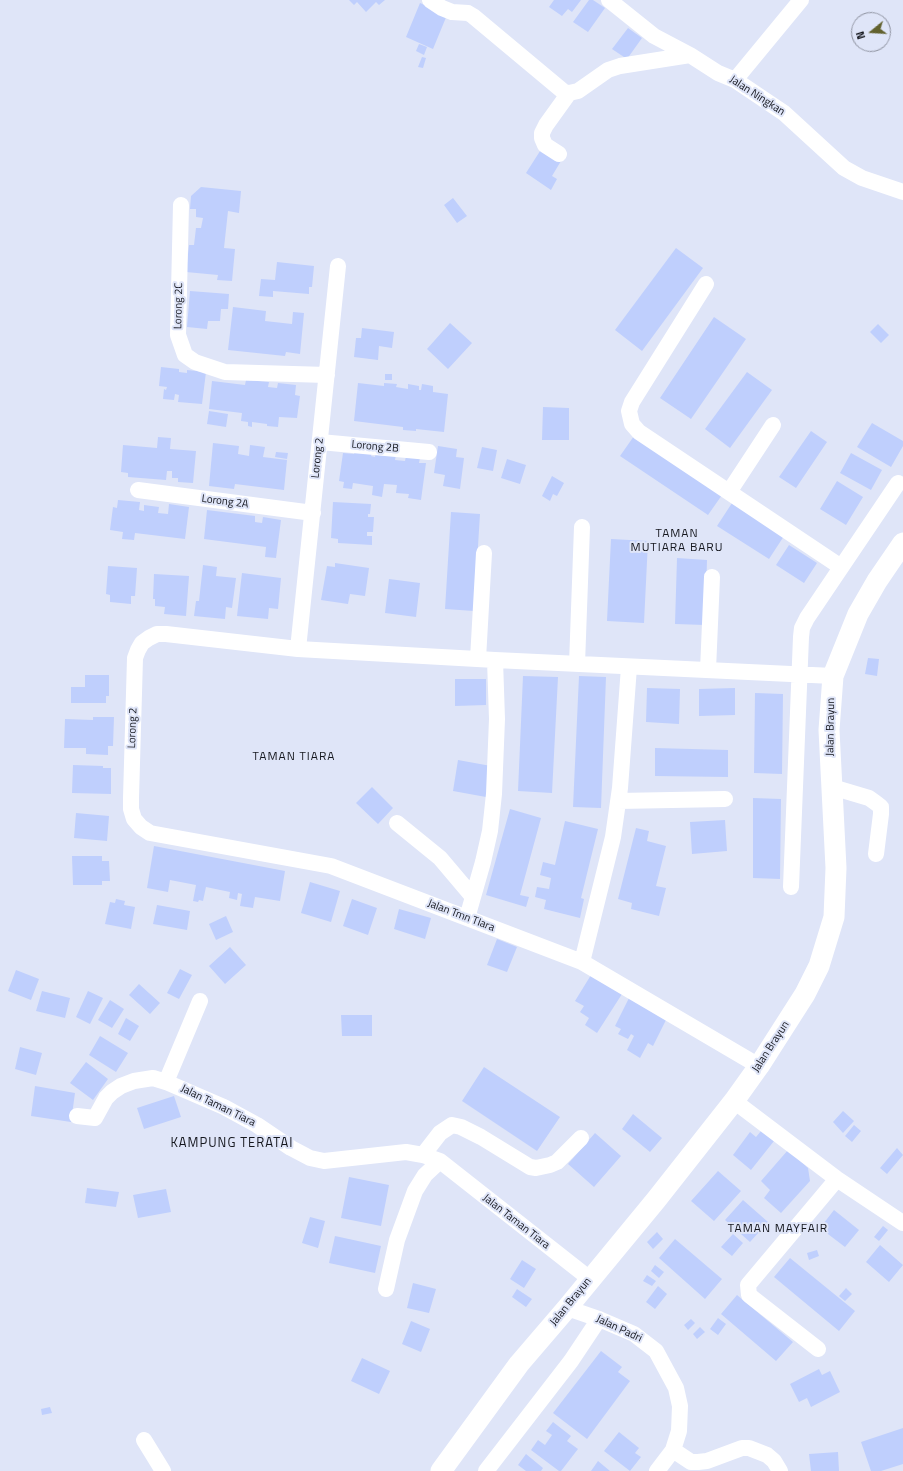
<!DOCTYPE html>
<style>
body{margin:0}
#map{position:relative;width:903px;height:1471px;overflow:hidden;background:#dfe5f8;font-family:"Titillium Web",sans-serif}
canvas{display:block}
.north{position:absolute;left:851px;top:12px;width:40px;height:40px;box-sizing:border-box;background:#dfe5f8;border:1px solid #8e92a0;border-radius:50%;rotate:252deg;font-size:11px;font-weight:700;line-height:16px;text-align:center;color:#14161d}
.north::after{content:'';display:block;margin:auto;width:14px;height:18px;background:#62612e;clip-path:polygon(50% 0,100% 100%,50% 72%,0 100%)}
</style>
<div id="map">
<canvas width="903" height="1471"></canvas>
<div class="north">N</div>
</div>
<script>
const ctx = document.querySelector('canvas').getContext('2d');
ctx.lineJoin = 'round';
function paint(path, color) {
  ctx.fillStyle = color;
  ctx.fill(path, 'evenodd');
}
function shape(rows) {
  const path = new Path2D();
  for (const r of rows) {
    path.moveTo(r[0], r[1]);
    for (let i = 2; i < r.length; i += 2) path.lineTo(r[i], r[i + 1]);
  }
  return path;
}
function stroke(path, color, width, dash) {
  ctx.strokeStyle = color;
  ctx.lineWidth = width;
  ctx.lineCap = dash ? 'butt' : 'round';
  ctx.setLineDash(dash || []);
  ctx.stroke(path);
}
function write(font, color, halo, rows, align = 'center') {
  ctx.font = font + ' "Titillium Web",sans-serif';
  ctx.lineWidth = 4;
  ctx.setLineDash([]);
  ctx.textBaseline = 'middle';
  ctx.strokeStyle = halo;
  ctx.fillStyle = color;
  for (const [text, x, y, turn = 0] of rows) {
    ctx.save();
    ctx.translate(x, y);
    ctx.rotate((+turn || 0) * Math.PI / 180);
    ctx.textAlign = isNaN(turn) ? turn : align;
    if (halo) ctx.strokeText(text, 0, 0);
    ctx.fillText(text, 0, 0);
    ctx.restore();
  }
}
paint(shape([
 [349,0,385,0,379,5,376,2,366,12,357,2,354,5],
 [554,0,581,0,572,12,568,9,562,16,549,7],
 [589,0,593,0,605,8,588,32,573,22],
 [420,3,447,15,433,49,406,37],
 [628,28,642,38,627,59,612,49],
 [419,44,427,47,424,55,416,51],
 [422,57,426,58,423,68,418,67],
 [542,148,561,161,552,176,557,179,551,190,526,173],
 [201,187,241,191,239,213,228,211,224,248,235,249,232,281,217,280,218,275,186,272,189,245,194,245,196,228,201,228,203,218,196,217,196,209,190,209,191,196],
 [453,198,467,216,457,223,444,205],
 [676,248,703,268,642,351,615,330],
 [277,262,314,266,312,287,309,287,309,294,273,291,273,297,259,296,261,279,275,280],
 [190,291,229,294,228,309,221,309,220,321,208,321,207,329,187,327],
 [233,307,266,311,265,321,292,324,293,312,304,313,300,354,286,352,285,356,228,350],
 [714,317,746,339,691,419,660,398],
 [450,323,472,343,448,369,427,349],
 [878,324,889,335,881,343,870,332],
 [362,328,394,332,392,348,379,346,378,360,354,357,356,338,361,338],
 [161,367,179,369,179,372,187,373,187,370,206,372,202,404,178,402,179,395,175,394,174,400,163,399,164,389,166,390,167,387,159,386],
 [747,372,772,390,730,448,705,429],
 [385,374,392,374,392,380,385,380],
 [246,380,269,382,268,387,277,388,278,383,296,385,295,395,300,396,297,418,279,417,278,427,267,426,267,424,252,422,252,427,248,426,248,422,241,421,242,413,209,409,212,381,245,385],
 [358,383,384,386,384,383,397,384,396,387,408,389,408,384,419,386,419,390,421,390,422,384,433,386,433,392,448,394,444,432,416,429,416,431,403,430,403,427,354,421],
 [543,407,569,408,569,440,542,440],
 [209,411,228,414,226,427,207,424],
 [872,423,903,441,903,446,891,467,857,447],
 [811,431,827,442,796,488,779,477],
 [634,436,722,495,708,515,620,456],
 [158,437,171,438,170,449,196,451,193,483,178,482,178,478,172,478,172,471,167,471,166,480,128,477,128,473,121,472,123,445,157,448],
 [213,443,239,446,238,454,249,456,250,445,265,447,263,457,287,460,284,490,235,484,234,489,209,486],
 [438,446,457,449,456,457,464,458,460,489,443,486,445,475,434,473],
 [482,447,497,450,493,471,477,468],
 [355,451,372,453,371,456,375,457,376,451,396,454,395,460,405,461,406,456,420,458,419,463,426,463,421,500,408,498,409,494,396,493,397,485,384,484,382,497,372,495,373,486,353,483,352,489,343,488,344,482,339,481,343,453,354,454],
 [276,452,288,453,287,459,275,457],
 [851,453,882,470,871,490,840,473],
 [507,459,526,465,520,484,501,478],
 [552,476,564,483,557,496,553,494,550,501,542,496],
 [837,481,863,497,846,525,820,509],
 [118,500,140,502,139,510,144,511,144,505,159,507,158,513,168,514,169,504,189,507,185,539,135,533,134,540,122,539,123,532,110,530,113,507,117,508],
 [333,502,371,504,370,514,368,514,368,517,374,517,373,532,367,532,367,536,372,536,372,545,338,543,338,539,331,538],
 [732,503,784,536,769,559,717,526],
 [207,510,255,516,255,522,262,523,263,517,281,520,276,558,265,557,266,547,204,539],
 [451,512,480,514,474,611,445,609],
 [611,539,648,541,644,623,607,621],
 [789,545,817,563,804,583,776,565],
 [677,558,707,560,705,625,675,624],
 [335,563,369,568,365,596,350,594,348,604,321,600,327,566,335,567],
 [203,565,217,567,216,576,236,578,232,608,226,607,225,619,194,616,196,601,199,601],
 [108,566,137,568,135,596,131,596,131,604,110,602,110,595,106,594],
 [242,573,281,578,278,609,269,608,268,619,237,616],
 [154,574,189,576,186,616,164,614,165,607,155,606,155,599,153,599],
 [389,579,420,583,416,617,385,613],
 [868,658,879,659,877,676,865,674],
 [85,675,109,675,109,696,106,696,106,703,71,703,71,687,85,687],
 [523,676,558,677,552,793,518,791],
 [579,676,606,677,601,808,573,807],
 [455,679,486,679,486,705,455,706],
 [647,688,680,689,679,724,646,722],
 [735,688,735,715,699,716,699,689],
 [755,693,783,694,782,774,754,773],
 [93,717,114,717,113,746,108,746,108,755,86,754,86,748,64,748,65,719,93,720],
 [655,748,728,750,728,777,655,776],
 [458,760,491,766,486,797,453,791],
 [73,765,103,766,103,768,111,768,111,794,72,793],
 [372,787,393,808,378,824,356,803],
 [753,798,781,799,780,879,753,878],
 [510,809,541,818,520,895,529,897,526,907,486,895],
 [76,813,109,816,107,841,74,838],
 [725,820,727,851,692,854,690,822],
 [565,821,598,829,581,898,584,899,580,918,544,909,546,900,535,897,537,887,549,889,551,878,540,875,543,862,555,865],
 [636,828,649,831,647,841,666,846,656,886,666,888,659,916,631,909,632,903,618,899],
 [154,846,285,871,280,901,255,897,253,908,240,906,242,894,238,893,237,900,229,898,230,892,206,887,203,901,199,900,198,902,193,901,196,885,170,880,168,892,147,888],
 [72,856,102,856,102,861,109,861,110,881,102,881,102,885,73,885],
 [310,882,340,891,331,922,301,913],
 [116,899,125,901,124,905,135,907,131,929,105,924,110,902,115,903],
 [352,899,377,908,368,935,343,926],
 [157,905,190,911,187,930,153,924],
 [399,909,431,918,425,939,394,929],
 [226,916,233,932,216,940,209,924],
 [497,939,517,947,507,972,487,965],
 [230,947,246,965,225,984,209,966],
 [180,969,192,975,179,999,167,993],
 [16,970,39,979,31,1000,8,991],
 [591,975,622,994,597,1033,585,1025,589,1018,580,1012,584,1006,575,1001],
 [139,984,160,1003,150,1014,129,995],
 [42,991,70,998,65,1018,36,1011],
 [88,991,103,998,90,1024,76,1017],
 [630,996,668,1016,653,1046,648,1043,640,1058,627,1050,634,1036,631,1034,628,1039,618,1034,621,1029,615,1026],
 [110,1000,124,1009,112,1028,98,1020],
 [341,1015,372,1015,372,1036,342,1036],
 [126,1018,139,1026,130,1041,118,1034],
 [100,1036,128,1053,116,1072,89,1055],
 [20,1047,42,1053,36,1075,15,1069],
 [86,1062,108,1079,93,1100,70,1083],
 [484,1067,560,1117,537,1151,462,1101],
 [35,1086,75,1093,71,1122,31,1116],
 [174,1096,181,1117,144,1129,137,1108],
 [843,1111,854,1121,843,1133,833,1122],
 [633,1114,662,1138,650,1152,622,1129],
 [854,1125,861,1131,852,1142,845,1136],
 [761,1131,774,1141,751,1170,733,1155,750,1132,756,1137],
 [595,1133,621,1156,594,1187,568,1164],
 [897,1148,903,1155,887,1174,880,1168],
 [788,1150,808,1168,810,1181,781,1213,764,1198,770,1190,761,1181],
 [718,1171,741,1191,714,1221,691,1201],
 [349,1177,389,1185,381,1226,341,1218],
 [87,1188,119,1192,116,1207,85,1203],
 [166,1189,171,1212,138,1218,133,1195],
 [743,1200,768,1222,750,1242,725,1220],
 [834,1210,859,1230,845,1247,820,1228],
 [310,1217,325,1221,318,1248,302,1243],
 [883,1226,888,1230,879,1241,874,1237],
 [657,1232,663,1239,653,1249,647,1242],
 [733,1234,743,1243,732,1256,721,1247],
 [335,1236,381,1246,375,1273,329,1263],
 [675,1239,722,1279,705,1299,659,1258],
 [880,1245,903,1265,889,1282,866,1262],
 [817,1250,819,1256,809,1260,807,1253],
 [790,1258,855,1311,839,1331,774,1277],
 [522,1260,536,1269,524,1288,510,1279],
 [655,1265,664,1272,659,1278,651,1271],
 [647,1275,656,1281,652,1286,643,1281],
 [413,1283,436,1289,429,1313,407,1308],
 [658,1286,667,1294,655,1309,646,1302],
 [846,1288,852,1294,845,1301,839,1296],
 [517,1289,532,1299,526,1307,512,1297],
 [737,1295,793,1342,776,1361,721,1314],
 [718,1318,726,1324,718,1335,710,1329],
 [691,1319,695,1323,688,1330,684,1325],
 [411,1321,430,1329,421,1352,402,1344],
 [700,1327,705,1332,697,1339,693,1334],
 [601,1351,622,1367,618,1372,630,1381,587,1439,553,1413],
 [362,1358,390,1371,379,1394,351,1381],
 [819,1369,822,1375,830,1371,840,1392,811,1407,807,1398,799,1402,790,1384],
 [50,1407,52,1413,42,1415,41,1409],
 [553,1422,571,1436,567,1441,578,1449,561,1471,559,1471,531,1450,538,1440,545,1445,552,1435,546,1431],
 [903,1428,903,1464,881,1471,871,1471,861,1442],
 [619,1432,639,1448,635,1453,641,1457,630,1471,604,1451],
 [838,1452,839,1471,811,1471,809,1454],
 [526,1454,543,1468,541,1471,526,1471,518,1465],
 [598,1461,610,1471,591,1471]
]), '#bfcffd');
stroke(shape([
 [430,0,442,8,452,12,468,13,473,16,564,92,569,93,578,91,608,70,620,66,690,55],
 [609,0,654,36,690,55,718,73,735,80,784,113,844,168,862,178,903,192],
 [735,80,801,0],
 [559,154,545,145,542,138,542,133,546,125,569,93],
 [181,205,178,335,185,355,195,362,225,372,327,375],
 [338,266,298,649,166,634,157,634,149,638,142,643,138,650,135,658,131,798,131,809,134,819,141,827,150,833,331,866,582,962,759,1066],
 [706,284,632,402,629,411,632,424,639,432,841,567],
 [320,442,429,452],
 [138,490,313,513],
 [729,492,773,425],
 [298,649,495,660,833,676],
 [478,659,484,553],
 [577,664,582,527],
 [708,670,712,577],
 [832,787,869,798,876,803,881,807,881,814,876,854],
 [618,801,725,799],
 [397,823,440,858,473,897],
 [791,887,801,637,802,628,807,618,898,483],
 [467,918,483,862,490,831,494,794,497,719,495,660],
 [582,962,613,837,620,788,629,667],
 [166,1082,200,1001],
 [734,1101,837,1179,903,1223],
 [77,1116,95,1118,106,1098,112,1092,121,1086,134,1081,153,1078,166,1082,224,1107,257,1125,291,1148,310,1158,324,1161,406,1152,423,1155,440,1161,590,1279],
 [423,1155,440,1133,452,1125,461,1127,481,1137,530,1167,536,1168,550,1165,557,1162,581,1138],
 [386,1289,397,1240,415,1191,425,1175,440,1161],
 [567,1308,599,1319,634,1334,656,1351,676,1388,680,1406,679,1431,673,1450,691,1462,698,1462,707,1461,742,1448,749,1448,767,1455,774,1461,780,1471],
 [818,1349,754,1299,749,1295,748,1285,837,1179],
 [144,1440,163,1471],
 [486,1471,571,1361,599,1319],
 [657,1471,673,1450]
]), '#fff', 16);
stroke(shape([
 [441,1471,519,1364,567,1308,656,1200,734,1101,759,1066,805,994,819,966,834,917,836,868,829,730,833,676,858,614,877,581,903,543]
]), '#fff', 21);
write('11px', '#14161d', '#dfe5f8', [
 ["Jalan Ningkan",757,96,33],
 ["Lorong 2C",179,306,-89],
 ["Lorong 2B",375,447,5],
 ["Lorong 2",318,458,-84],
 ["Lorong 2A",225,502,7],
 ["Jalan Brayun",831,727,-89],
 ["Lorong 2",133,728,-88],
 ["Jalan Tmn TIara",461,916,21],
 ["Jalan Brayun",771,1047,-57],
 ["Jalan Taman Tiara",218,1106,26],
 ["Jalan Taman Tiara",516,1222,38],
 ["Jalan Brayun",571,1302,-51],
 ["Jalan Padri",619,1329,25]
]);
ctx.letterSpacing = '1px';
write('12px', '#14161d', '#dfe5f8', [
 ["TAMAN",677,534],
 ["MUTIARA BARU",677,548],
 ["TAMAN TIARA",294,757],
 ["TAMAN MAYFAIR",778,1229]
]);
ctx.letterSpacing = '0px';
ctx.letterSpacing = '1px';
write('13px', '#14161d', '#dfe5f8', [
 ["KAMPUNG TERATAI",232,1144]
]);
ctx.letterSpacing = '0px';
</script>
